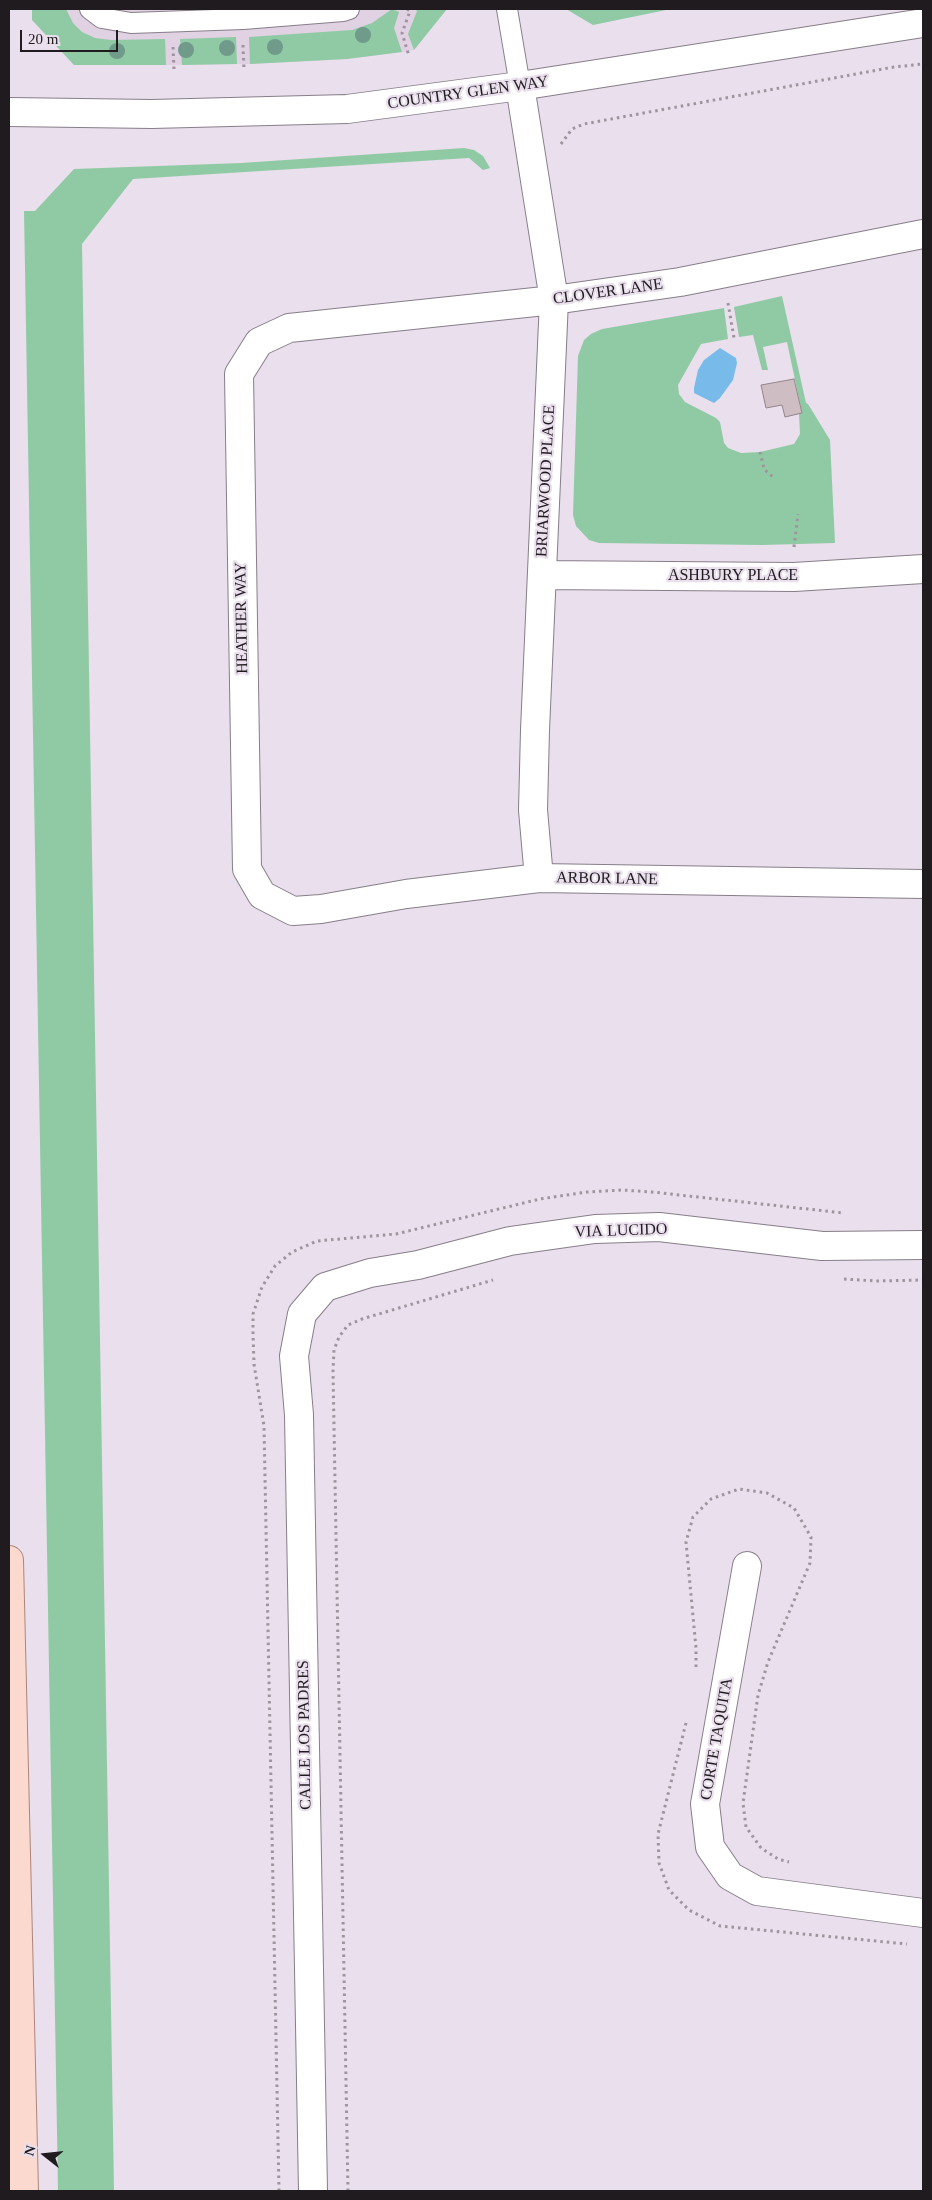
<!DOCTYPE html>
<style>
body{margin:0}
#map{position:relative;width:932px;height:2200px;overflow:hidden;background:#eadfec;font-family:"Times New Roman",serif}
canvas{display:block}
.frame{position:absolute;inset:0;border:10px solid #1f1b1f;pointer-events:none}
.north{position:absolute;left:20px;top:2130px;width:50px;height:50px;-webkit-text-stroke:4px #eadfec;paint-order:stroke;rotate:286deg;font-size:14px;font-weight:700;line-height:20px;text-align:center;color:#1f1b1f}
.north::after{content:'';display:block;margin:auto;width:18px;height:22px;background:#1f1b1f;clip-path:polygon(50% 0,100% 100%,50% 72%,0 100%)}
.scale{position:absolute;left:20px;top:30px;width:98px;height:22px;box-sizing:border-box;border:2px solid #1f1b1f;border-top:0;padding-left:6px;font-size:15px;line-height:18px;white-space:nowrap;color:#1f1b1f;-webkit-text-stroke:4px #eadfec;paint-order:stroke}
</style>
<div id="map">
<canvas width="932" height="2200"></canvas>
<div class="frame"></div>
<div class="north">N</div>
<div class="scale">20 m</div>
</div>
<script>
const ctx = document.querySelector('canvas').getContext('2d');
ctx.lineJoin = 'round';
function paint(path, color) {
  ctx.fillStyle = color;
  ctx.fill(path, 'evenodd');
}
function shape(rows) {
  const path = new Path2D();
  for (const r of rows) {
    path.moveTo(r[0], r[1]);
    for (let i = 2; i < r.length; i += 2) path.lineTo(r[i], r[i + 1]);
  }
  return path;
}
function stroke(path, color, width, dash) {
  ctx.strokeStyle = color;
  ctx.lineWidth = width;
  ctx.lineCap = dash ? 'butt' : 'round';
  ctx.setLineDash(dash || []);
  ctx.stroke(path);
}
function write(font, color, halo, rows, align = 'center') {
  ctx.font = font + ' "Times New Roman",serif';
  ctx.lineWidth = 4.5;
  ctx.setLineDash([]);
  ctx.textBaseline = 'middle';
  ctx.strokeStyle = halo;
  ctx.fillStyle = color;
  for (const [text, x, y, turn = 0] of rows) {
    ctx.save();
    ctx.translate(x, y);
    ctx.rotate((+turn || 0) * Math.PI / 180);
    ctx.textAlign = isNaN(turn) ? turn : align;
    if (halo) ctx.strokeText(text, 0, 0);
    ctx.fillText(text, 0, 0);
    ctx.restore();
  }
}
paint(shape([
 [32,9,447,9,414,50,402,52,347,59,250,64,166,65,74,65,32,20]
]), '#e0d1e3');
paint(shape([
 [32,9,66,9,73,23,82,32,95,38,111,40,165,39,166,65,74,65,32,20],
 [392,9,399,12,394,28,402,52,347,59,250,64,249,37,352,30,372,23],
 [415,9,447,9,414,50,408,34,417,11],
 [566,9,671,9,593,25],
 [236,37,237,64,182,65,180,39],
 [464,148,474,150,483,156,490,168,483,170,469,158,133,179,82,244,114,2191,58,2191,24,211,35,211,74,169,241,163],
 [782,296,806,403,808,404,830,440,835,543,762,545,599,543,589,540,576,526,573,515,578,356,584,340,591,334,602,329,724,308,728,339,701,344,678,385,679,394,685,402,716,418,720,422,724,443,728,448,741,453,760,452,794,444,800,434,799,414,802,413,787,342,763,347,768,370,762,370,753,335,739,337,734,307]
]), '#90caa5');
paint(shape([
 [720,348,736,358,737,363,733,380,720,398,714,403,694,393,694,388,698,370,704,360]
]), '#78bbeb');
const building = shape([
 [794,379,802,413,785,417,782,405,766,408,761,385,794,379]
]);
paint(building, '#cebec3');
stroke(building, '#94848a', 1);
const lane = shape([
 [90,9,102,18,131,23,243,19,343,11,349,9],
 [507,9,520,86]
]);
const street = shape([
 [520,86,554,300,535,730,533,810,539,878],
 [923,234,680,282,554,300,289,328,259,342,239,374,247,869,262,895,293,911,321,909,406,894,539,878,923,884],
 [542,575,794,577,923,569],
 [747,1566,705,1804,710,1847,730,1876,757,1891,923,1913],
 [313,2191,299,1415,294,1356,302,1314,325,1287,370,1273,418,1265,510,1241,595,1229,659,1227,822,1246,923,1245]
]);
const secondary = shape([
 [9,112,152,114,347,109,520,86,923,23]
]);
const primary = shape([
 [9,1560,24,2191]
]);
stroke(lane, '#877e89', 22);
stroke(street, '#877e89', 30);
stroke(secondary, '#877e89', 30);
stroke(primary, '#ac867b', 30);
stroke(shape([
 [407,9,410,11,402,33,409,56],
 [243,45,244,69],
 [173,47,174,70],
 [561,144,572,129,584,124,894,67,923,64],
 [728,303,734,338],
 [760,452,764,469,773,477],
 [794,547,798,514],
 [844,1279,876,1281,923,1280],
 [696,1667,696,1648,686,1542,693,1517,711,1499,739,1489,767,1493,794,1508,811,1537,810,1563,768,1662,758,1695,743,1803,746,1827,761,1848,778,1859,789,1862],
 [686,1723,658,1834,659,1863,669,1890,689,1910,720,1926,907,1944],
 [279,2191,264,1426,254,1364,253,1333,253,1314,262,1287,275,1266,292,1252,317,1241,396,1234,540,1199,587,1192,622,1190,652,1192,844,1213],
 [348,2191,333,1372,334,1350,339,1337,348,1325,362,1319,493,1280]
]), '#9d949e', 3, [2.5, 4]);
stroke(lane, '#fff', 20);
stroke(street, '#fff', 28);
stroke(secondary, '#fff', 28);
stroke(primary, '#fbd9ce', 28);
ctx.fillStyle = '#709b8b';
for (const [x, y] of [
 [363,35],
 [275,47],
 [227,48],
 [186,50],
 [117,51]
]) {
  ctx.beginPath();
  ctx.arc(x, y, 8, 0, 2 * Math.PI);
  ctx.fill();
}
write('16px', '#1f1b1f', '#eadfec', [
 ["COUNTRY GLEN WAY",468,93,-8],
 ["CLOVER LANE",608,292,-8],
 ["BRIARWOOD PLACE",546,481,-87],
 ["ASHBURY PLACE",733,576],
 ["HEATHER WAY",242,618,-91],
 ["ARBOR LANE",607,879,1],
 ["VIA LUCIDO",621,1231,-2],
 ["CALLE LOS PADRES",305,1735,-91],
 ["CORTE TAQUITA",717,1739,-80]
]);
</script>
